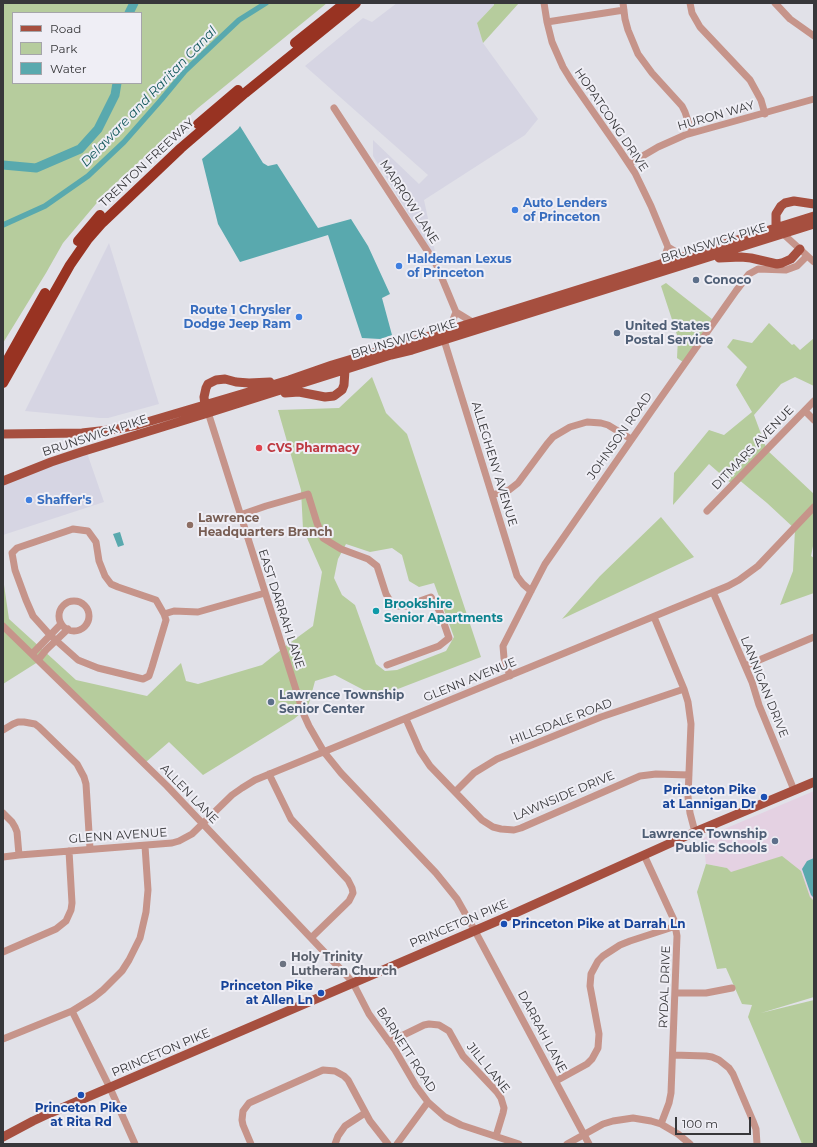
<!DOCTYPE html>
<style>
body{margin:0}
#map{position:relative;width:817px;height:1147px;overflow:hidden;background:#e1e1e8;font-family:Montserrat,sans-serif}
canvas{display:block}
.frame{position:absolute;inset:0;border:4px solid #37373a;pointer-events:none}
.legend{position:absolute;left:12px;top:12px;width:130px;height:72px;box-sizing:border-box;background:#efeef5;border:1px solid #a5a5aa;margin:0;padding:5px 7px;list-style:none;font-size:12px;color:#37373a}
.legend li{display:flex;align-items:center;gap:8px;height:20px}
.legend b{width:20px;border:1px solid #a5a5aa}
.scale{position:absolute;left:675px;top:1117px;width:76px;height:18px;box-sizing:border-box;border:2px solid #37373a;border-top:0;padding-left:5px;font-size:12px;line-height:14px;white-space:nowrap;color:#37373a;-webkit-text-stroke:3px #efeef5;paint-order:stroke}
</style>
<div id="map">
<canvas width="817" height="1147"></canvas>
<div class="frame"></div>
<ul class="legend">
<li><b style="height:5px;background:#a64f3f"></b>Road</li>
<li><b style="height:11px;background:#b6cc9d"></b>Park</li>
<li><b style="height:11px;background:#59a9ae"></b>Water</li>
</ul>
<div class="scale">100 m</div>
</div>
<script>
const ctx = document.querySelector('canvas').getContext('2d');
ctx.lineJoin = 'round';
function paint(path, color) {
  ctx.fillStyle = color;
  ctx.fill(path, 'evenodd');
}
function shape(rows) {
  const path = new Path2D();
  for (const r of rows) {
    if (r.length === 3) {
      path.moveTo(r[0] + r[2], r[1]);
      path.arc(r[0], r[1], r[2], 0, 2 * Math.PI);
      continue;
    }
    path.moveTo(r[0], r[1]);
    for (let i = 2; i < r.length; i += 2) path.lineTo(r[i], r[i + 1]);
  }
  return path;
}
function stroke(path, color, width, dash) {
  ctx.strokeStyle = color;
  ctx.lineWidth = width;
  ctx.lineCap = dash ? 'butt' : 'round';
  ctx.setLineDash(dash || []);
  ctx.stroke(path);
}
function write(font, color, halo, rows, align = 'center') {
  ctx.font = font + ' Montserrat,sans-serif';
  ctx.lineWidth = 4;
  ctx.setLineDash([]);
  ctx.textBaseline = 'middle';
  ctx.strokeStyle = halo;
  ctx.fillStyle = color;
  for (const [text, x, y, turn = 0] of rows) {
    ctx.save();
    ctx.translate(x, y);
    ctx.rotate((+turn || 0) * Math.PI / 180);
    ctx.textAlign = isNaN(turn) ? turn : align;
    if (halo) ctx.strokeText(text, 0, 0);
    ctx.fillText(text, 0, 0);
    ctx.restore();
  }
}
paint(shape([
 [397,3,494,3,494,5,477,23,483,43,538,119,525,135,424,200,437,261,373,156,373,140,419,184,428,175,305,66,363,18,372,22],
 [109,243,159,404,108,418,100,418,25,411],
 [86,450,104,502,3,535,3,481]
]), '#d6d5e3');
paint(shape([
 [814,791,814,997,727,868,706,864,703,838]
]), '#e4d1e2');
paint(shape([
 [3,3,327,3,198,108,106,192,63,243,46,273,3,343],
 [13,13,141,13,141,83,13,83],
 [494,3,519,3,483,43,477,23,494,5],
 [666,283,712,319,683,362,677,358,678,338,661,286],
 [769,323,792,345,794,344,800,350,814,338,814,386,795,377,781,384,754,415,767,450,814,494,814,541,811,556,814,558,814,593,780,605,793,571,795,529,767,503,738,479,733,485,709,464,673,505,674,473,709,430,724,435,752,412,736,385,747,367,727,347,733,339,752,343],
 [372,377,386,413,407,434,481,657,377,697,335,675,315,681,308,707,294,719,203,775,169,742,146,762,41,660,3,684,3,633,8,628,3,623,3,578,9,619,76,680,147,696,181,663,186,681,198,684,262,665,287,645,313,626,322,572,303,529,301,490,278,410,339,408],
 [346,544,370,552,392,548,402,555,409,581,419,587,434,583,454,637,446,651,397,670,385,671,376,664,355,605,342,595,334,578,338,559],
 [661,517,694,557,562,619,600,576],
 [782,856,801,871,810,897,814,901,814,997,761,1013,814,1000,814,1144,802,1144,748,1017,752,1005,742,1004,726,968,717,969,697,892,706,864,727,868,731,872]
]), '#b6cc9d');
paint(shape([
 [240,126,263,163,268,166,277,164,318,228,351,219,368,246,390,294,382,298,392,335,380,339,362,338,328,235,240,262,218,224,202,159,238,129],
 [120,532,124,545,118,547,113,534],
 [814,858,814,898,811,895,802,869,807,861]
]), '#59a9ae');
stroke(shape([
 [3,225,45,206,88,176,124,142,161,100,185,71,239,20,266,3]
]), '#59a9ae', 5.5);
stroke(shape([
 [129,13,134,3],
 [3,165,36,168,80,149,98,129,115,95,117,83]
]), '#59a9ae', 9);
stroke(shape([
 [544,3,547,22,552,42,563,67,571,80,619,149,635,173,651,206,668,247,684,257],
 [623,3,625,19,628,30,638,54,652,73,682,106,685,112,692,133],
 [690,3,692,13,700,27,750,80,761,100,765,114],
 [775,3,790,19,814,36],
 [547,22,624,10],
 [334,108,436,264,456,312,474,323],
 [629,164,658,147,685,135,814,99],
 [780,231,814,262],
 [662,264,668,247],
 [449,330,456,312],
 [444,340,517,576,523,584,531,591],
 [207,409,304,715,309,726,324,752,341,773,436,873,457,899,475,931,589,1144],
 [805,411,814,420],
 [492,495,509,490,518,483,547,444,553,437,570,427,587,422,601,423,608,425,631,439],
 [707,511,814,401],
 [240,515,266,506,308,494,317,523,323,538,341,549,368,559,377,566,386,594,393,606,406,606,431,597,440,612,449,638,439,646,387,665],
 [73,529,88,531,96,542,99,561,105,576,111,584,118,587,156,600,164,614,166,620,152,667,149,676,143,679,98,668,78,660,50,635,33,616,26,600,15,570,12,553,17,548,73,529],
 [713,592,752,682,759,705,794,790],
 [74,616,15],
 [164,614,174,611,198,612,265,593],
 [654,617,684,689,688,702,691,724,688,797,690,813,695,832],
 [3,626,167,786,348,977,353,983,369,1014,395,1050,416,1086,428,1102,445,1117,461,1125,519,1144],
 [32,654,61,624],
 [38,660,46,650,68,629],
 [745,666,814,637],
 [510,676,504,658,503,646,531,591,545,564,650,413,736,291,749,274,758,269,786,270,797,266,807,256],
 [406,719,420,751,430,766,482,820,493,827,501,829,514,830,521,828,640,776,656,774,689,775],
 [3,730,13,724,18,722,24,722,35,724,39,727,77,764,84,777,86,784,90,849],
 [269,774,291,819,348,880,352,888,353,893,349,901,311,938],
 [455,792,474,773,497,759,601,717,684,689],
 [3,813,12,822,15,827,17,832,19,855],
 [644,855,674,920,677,936,671,1093,669,1103,661,1124],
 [3,857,19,855,172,843,179,841,192,834,232,795,242,788,255,780,728,586,739,580,758,566,814,507],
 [3,952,56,929,66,921,71,910,72,903,69,851],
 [676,993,706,993,732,988],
 [72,1011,110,1088,135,1144],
 [3,1039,72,1011,93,998,103,990,122,971,129,960,140,938,146,912,148,890,145,846],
 [389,1042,424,1025,429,1024,439,1025,449,1031,463,1056,497,1092,501,1098,504,1108,503,1113,496,1136],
 [673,1055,706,1056,712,1057,719,1060,729,1068,733,1074,753,1121,756,1129,757,1144],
 [556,1081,587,1064,592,1059,598,1048,599,1034,590,986,591,974,598,961,603,956,620,945,630,941,676,926],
 [251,1144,243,1125,242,1120,243,1111,249,1103,323,1070,335,1071,344,1076,348,1080,370,1121,388,1144],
 [335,1144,338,1136,345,1126,365,1113],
 [397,1144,428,1102],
 [567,1144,603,1124,613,1121,633,1118,651,1121,661,1124,678,1134,690,1144]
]), '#c6948a', 7);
stroke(shape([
 [778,228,776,224,776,214,781,206,785,203,794,201,814,204],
 [719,258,741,257,751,258,777,264,782,263,791,259,800,249],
 [285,393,299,392,325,397,334,396,342,390,344,385,345,370],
 [205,405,204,397,206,388,208,384,216,380,225,379,236,382,249,383,270,382],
 [3,434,82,433,117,429,137,425,289,380,332,365,449,330,814,216],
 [3,481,51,462,81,452,208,413,391,355,412,350,814,224],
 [3,1137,33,1121,48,1114,502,919,695,832,814,782]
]), '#a64f3f', 9);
stroke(shape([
 [295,43,345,3],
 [198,124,238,90],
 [78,241,100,215],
 [3,368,45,293],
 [3,383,70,265,88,239,102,223,181,148,245,93,356,3]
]), '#983322', 10);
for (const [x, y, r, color] of [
 [515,210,4,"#3f7fe0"],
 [399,266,4,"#3f7fe0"],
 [696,280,4,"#5c6f8a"],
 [299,317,4,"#3f7fe0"],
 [617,333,4,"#5c6f8a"],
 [259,448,4,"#e0444e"],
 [29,500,4,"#3f7fe0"],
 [190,525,4,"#8d6e63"],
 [376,611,4,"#0f9aa8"],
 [271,702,4,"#5c6f8a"],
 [764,797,4,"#1a4fb4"],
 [775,841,4,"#5c6f8a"],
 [504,924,4,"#1a4fb4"],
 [283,964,4,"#6b7280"],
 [321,993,4,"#1a4fb4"],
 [81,1095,4,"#1a4fb4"]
]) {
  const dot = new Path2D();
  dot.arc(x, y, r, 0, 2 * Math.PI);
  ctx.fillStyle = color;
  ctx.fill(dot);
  stroke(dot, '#efeef5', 1.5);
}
write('12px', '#37373a', '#efeef5', [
 ["HURON WAY",716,116,-16],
 ["HOPATCONG DRIVE",611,120,56],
 ["TRENTON FREEWAY",147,163,-43],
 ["MARROW LANE",409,202,57],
 ["BRUNSWICK PIKE",714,243,-17],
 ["BRUNSWICK PIKE",404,339,-17],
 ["BRUNSWICK PIKE",95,436,-18],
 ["JOHNSON ROAD",620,436,-55],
 ["DITMARS AVENUE",753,448,-46],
 ["ALLEGHENY AVENUE",494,464,73],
 ["EAST DARRAH LANE",281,609,72],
 ["GLENN AVENUE",470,680,-22],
 ["LANNIGAN DRIVE",764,687,68],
 ["HILLSDALE ROAD",561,722,-21],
 ["ALLEN LANE",189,794,46],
 ["LAWNSIDE DRIVE",564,796,-23],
 ["GLENN AVENUE",118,836,-4],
 ["PRINCETON PIKE",459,924,-23],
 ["RYDAL DRIVE",665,987,-88],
 ["DARRAH LANE",542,1032,62],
 ["BARNETT ROAD",406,1050,57],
 ["PRINCETON PIKE",161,1053,-23],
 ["JILL LANE",488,1068,51]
]);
write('bold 12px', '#366cbe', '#efeef5', [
 ["Auto Lenders",523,203],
 ["of Princeton",523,217],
 ["Haldeman Lexus",407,259],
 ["of Princeton",407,273],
 ["Route 1 Chrysler",291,310,"right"],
 ["Dodge Jeep Ram",291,324,"right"],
 ["Shaffer's",37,500]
], 'left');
write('bold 12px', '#4e5e75', '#efeef5', [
 ["Conoco",704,280],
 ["United States",625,326],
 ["Postal Service",625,340],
 ["Lawrence Township",279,695],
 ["Senior Center",279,709],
 ["Lawrence Township",767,834,"right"],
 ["Public Schools",767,848,"right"]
], 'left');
write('bold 12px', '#be3a42', '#efeef5', [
 ["CVS Pharmacy",267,448]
], 'left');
write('bold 12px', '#785e54', '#efeef5', [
 ["Lawrence",198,518],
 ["Headquarters Branch",198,532]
], 'left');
write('bold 12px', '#0d838f', '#efeef5', [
 ["Brookshire",384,604],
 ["Senior Apartments",384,618]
], 'left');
write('bold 12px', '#164399', '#efeef5', [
 ["Princeton Pike",756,790],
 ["at Lannigan Dr",756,804],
 ["Princeton Pike at Darrah Ln",512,924,"left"],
 ["Princeton Pike",313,986],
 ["at Allen Ln",313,1000],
 ["Princeton Pike",81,1108,"center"],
 ["at Rita Rd",81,1122,"center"]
], 'right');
write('bold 12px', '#5b616d', '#efeef5', [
 ["Holy Trinity",291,957],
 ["Lutheran Church",291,971]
], 'left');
write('italic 13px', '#165b5e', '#efeef5', [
 ["Delaware and Raritan Canal",149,97,-46]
]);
</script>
